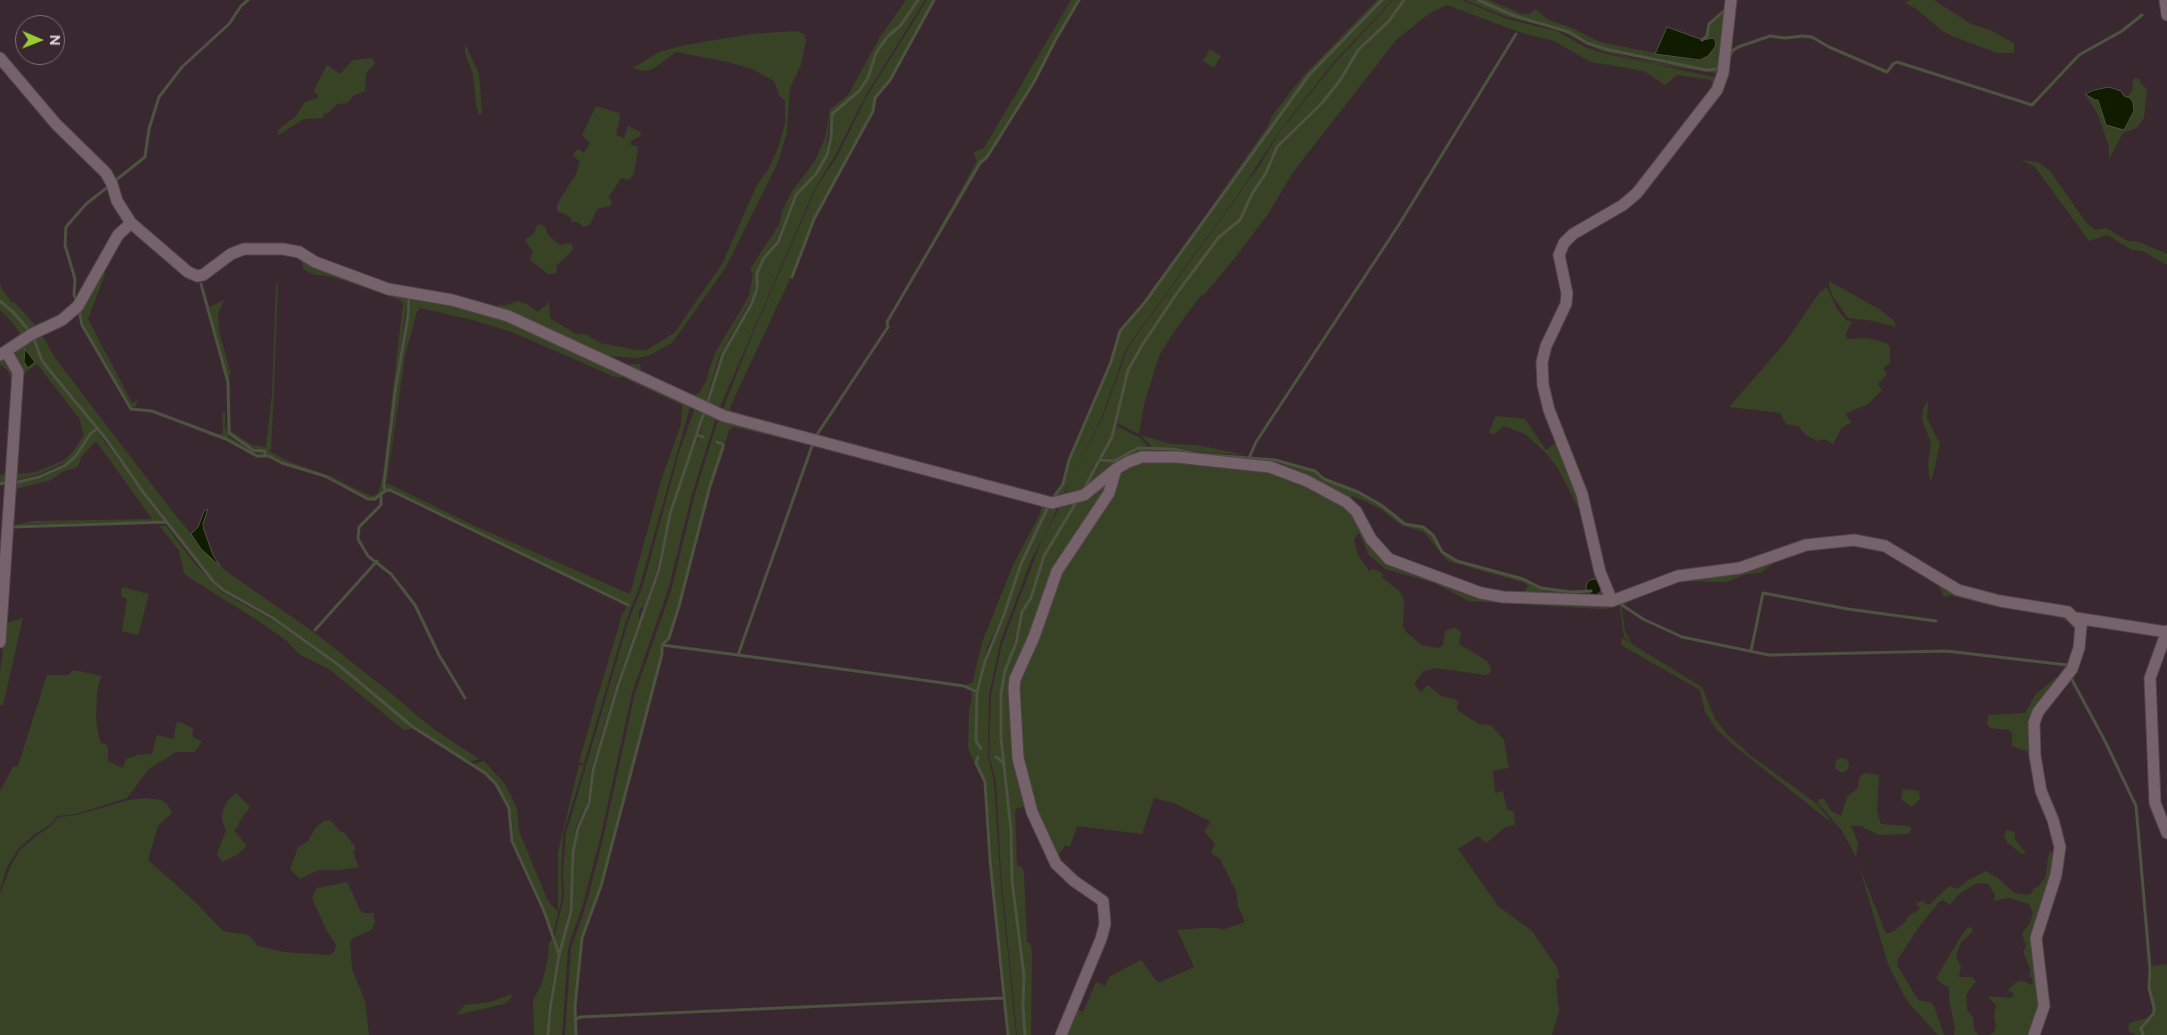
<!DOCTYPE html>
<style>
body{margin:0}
#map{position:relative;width:2167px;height:1035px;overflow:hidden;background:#3a2831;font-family:Figtree,sans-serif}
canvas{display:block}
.north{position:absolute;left:15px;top:15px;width:50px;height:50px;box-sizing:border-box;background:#3a2831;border:1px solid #7c6d75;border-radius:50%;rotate:91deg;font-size:14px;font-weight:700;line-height:20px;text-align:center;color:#e0d4da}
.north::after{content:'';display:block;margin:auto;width:18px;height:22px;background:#9bcb33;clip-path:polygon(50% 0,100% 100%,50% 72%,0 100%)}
</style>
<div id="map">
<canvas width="2167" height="1035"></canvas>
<div class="north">N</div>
</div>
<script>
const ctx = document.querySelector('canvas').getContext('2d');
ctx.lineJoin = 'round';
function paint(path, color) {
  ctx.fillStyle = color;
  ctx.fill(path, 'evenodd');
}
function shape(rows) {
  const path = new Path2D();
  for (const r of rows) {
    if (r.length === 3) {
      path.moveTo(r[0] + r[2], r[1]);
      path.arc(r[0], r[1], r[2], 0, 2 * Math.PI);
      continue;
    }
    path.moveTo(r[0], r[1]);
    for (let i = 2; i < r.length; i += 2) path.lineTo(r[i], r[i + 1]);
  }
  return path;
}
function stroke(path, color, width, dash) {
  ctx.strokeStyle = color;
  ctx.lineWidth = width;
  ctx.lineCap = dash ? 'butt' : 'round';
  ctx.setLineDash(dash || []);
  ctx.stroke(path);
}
paint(shape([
 [906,0,917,0,900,25,886,36,875,53,867,78,860,88,830,114,826,154,816,173,794,196,776,241,761,261,753,296,719,357,705,404,622,365,640,364,641,371,685,393,695,395,699,393,706,381,714,355,749,296,753,274,750,269,780,223,781,214,792,191,815,161,825,138,830,109,848,95,880,37],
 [919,0,925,0,866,95,836,154,815,188,720,407,707,405,724,354,753,304,757,288,758,274,765,259,778,243,797,195,817,174,828,155,832,137,832,114,859,92,869,78,877,54,887,37,902,25],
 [927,0,933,0,889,79,875,98,872,110,814,219,791,277,729,409,738,416,725,412,723,409,750,340,816,188,838,155,867,96],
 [1071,0,1078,0,1055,38,1033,82,986,157,979,163,934,242,933,240,977,161,973,153,984,148],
 [1377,0,1381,0,1308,75,1209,209,1266,129,1274,113,1303,76],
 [1382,0,1392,0,1333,63,1278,133,1244,186,1133,339,1126,349,1101,419,1073,477,1060,500,1052,500,1064,484,1070,460,1112,362,1121,331,1157,287,1309,75],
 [1393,0,1403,0,1389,21,1357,50,1340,79,1323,101,1277,147,1265,173,1252,194,1239,220,1219,236,1178,289,1127,370,1111,437,1097,467,1079,497,1061,501,1102,419,1127,350,1134,339,1260,165,1278,134,1334,64],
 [1405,0,1461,0,1507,19,1557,31,1585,47,1603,53,1718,78,1710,92,1713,83,1711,80,1677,75,1665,85,1644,71,1591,62,1554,41,1522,33,1447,5,1430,13,1397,39,1293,172,1268,214,1233,260,1203,296,1201,295,1173,333,1159,356,1145,401,1139,434,1117,423,1128,370,1179,290,1220,237,1240,221,1253,194,1267,174,1278,148,1323,102,1342,80,1358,50,1390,21],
 [1465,0,1476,0,1515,17,1545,25,1568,33,1594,47,1632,58,1706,71,1719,70,1719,68,1706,69,1632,56,1594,45,1569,31,1515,15,1480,0,1489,0,1522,14,1529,14,1535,9,1549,20,1572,28,1600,42,1695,61,1705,58,1714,39,1703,40,1707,37,1707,28,1726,11,1721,72,1714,73,1655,64,1601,51,1557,29,1507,17],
 [1910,0,1934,0,1971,24,1990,30,2014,43,2014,53,1997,53,1952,36,1941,30,1915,8,1905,3],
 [796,31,804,34,806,39,801,65,790,88,787,132,778,162,726,267,672,343,648,356,635,358,599,355,497,309,499,304,503,306,517,301,527,304,538,312,549,302,550,318,576,334,585,334,600,343,636,350,647,350,674,333,722,264,757,185,769,168,778,148,785,123,785,101,779,95,774,81,752,69,728,62,676,52,653,69,643,71,633,68,659,52,685,45,751,34],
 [465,43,479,74,482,113,479,115,476,105,473,74,465,54],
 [1210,49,1221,56,1214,68,1203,61],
 [372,58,375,64,366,73,365,91,354,95,347,103,337,104,328,113,324,113,323,118,304,119,277,136,279,129,296,116,305,102,318,98,317,93,314,93,315,88,327,65,340,74,353,60],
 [2135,78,2140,79,2140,83,2147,89,2144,118,2136,128,2123,133,2109,159,2109,147,2098,115,2085,94,2095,100,2098,100,2099,108,2128,124,2134,111,2130,98,2127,97,2132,91,2133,80],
 [596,106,619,113,620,118,616,135,624,138,628,126,641,132,640,136,631,141,631,145,637,146,638,149,634,174,629,180,621,178,609,197,612,202,610,206,597,209,590,225,583,227,578,222,571,222,571,218,565,214,557,212,557,204,576,174,580,162,573,155,578,149,584,153,590,143,582,135],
 [2022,160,2038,162,2050,171,2085,221,2095,230,2106,228,2128,241,2140,242,2167,254,2167,265,2145,252,2130,249,2107,235,2089,241,2035,167],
 [538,224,545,226,548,235,560,245,571,243,573,247,572,251,557,265,556,273,548,274,530,260,533,252,525,240,534,233],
 [301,256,408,297,395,387,383,491,376,498,367,497,325,474,286,463,266,453,266,450,254,448,243,443,230,433,228,414,229,382,209,307,224,300,218,314,219,331,231,374,229,375,231,431,251,445,266,447,272,394,276,283,278,283,274,391,271,449,269,451,290,462,331,476,366,494,373,496,379,492,383,474,403,303,400,300,333,277,312,274,303,269],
 [103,269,105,274,88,319,132,403,138,400,135,408,132,407,88,333,80,315,80,308],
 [1829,281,1879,309,1894,321,1896,327,1874,321,1848,318,1833,297,1829,286],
 [0,285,11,302,14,302,37,327,31,330,0,300],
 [1827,287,1837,309,1846,320,1852,322,1846,333,1847,339,1867,338,1887,343,1890,347,1890,363,1883,368,1887,374,1878,384,1882,390,1868,404,1845,414,1851,422,1841,429,1833,444,1824,439,1817,441,1806,435,1798,426,1786,424,1780,413,1729,407,1784,344,1819,293],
 [412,297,428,299,510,319,688,403,690,407,640,585,626,621,584,764,579,762,596,702,622,615,628,605,391,489,386,489,398,383],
 [420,308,473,320,512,332,615,377,622,377,682,405,681,424,661,481,630,594,477,527,387,483,405,355,417,312],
 [0,302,14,314,29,332,22,337,13,323,0,310],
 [34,335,42,335,55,358,172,511,211,558,230,574,315,633,392,694,432,728,479,759,469,762,414,726,340,664,273,616,223,589,214,580,182,543,77,401,43,361],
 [31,337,41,362,75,402,95,429,90,432,74,456,64,463,37,475,15,480,16,474,36,472,64,460,72,453,84,435,79,418,37,364,20,376,16,352],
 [1,359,6,362,15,373,9,481,0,482,0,476,6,473,12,383,8,371,0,364],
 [1928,400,1927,419,1940,444,1933,475,1930,482,1928,464,1931,443,1922,420,1923,409],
 [695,408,703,409,699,426,669,514,657,568,644,606,639,610,639,620,616,684,591,770,587,803,576,827,572,852,569,911,559,951,554,938,564,897,563,872,566,834,628,622,643,585,680,449],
 [706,411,716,418,692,494,668,590,632,693,600,839,583,904,568,948,562,1035,549,1035,551,1009,560,955,571,911,574,852,579,828,589,803,593,771,618,685,660,569,671,515,687,464,698,438,703,437,700,433],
 [222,412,225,412,225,426,229,437,253,451,263,452,263,454,250,452,226,438,216,435,223,433],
 [1496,416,1525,419,1546,450,1557,442,1573,479,1609,600,1521,596,1528,586,1525,583,1448,561,1424,532,1401,525,1381,509,1361,499,1353,496,1347,501,1290,472,1158,455,1155,451,1174,450,1198,455,1263,459,1315,472,1323,480,1358,493,1381,506,1405,525,1418,526,1427,531,1436,540,1442,553,1457,562,1522,579,1541,589,1598,596,1601,587,1599,579,1595,579,1582,515,1557,467,1546,453,1525,434,1504,426,1493,435,1489,432],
 [721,419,812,442,810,445,734,427,729,430,725,443,719,440,717,442,723,447,709,485,679,606,668,638,661,645,661,654,601,886,581,938,574,1006,576,1035,565,1035,571,948,586,905,603,839,635,693,671,591,695,494,717,423],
 [1117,426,1140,438,1150,449,1138,447,1113,460,1103,458],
 [97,431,163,521,14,525,32,521,152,519,96,441,82,456,78,466,75,468,62,472,51,480,16,489,16,483,40,478,65,467,76,457,92,434],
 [1141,435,1170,444,1197,445,1246,455,1199,452,1175,447,1153,448],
 [1138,449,1151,451,1155,455,1142,456,1082,495,1102,461,1114,462],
 [1143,459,1270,469,1348,506,1376,548,1478,595,1612,604,1614,607,1605,609,1583,608,1469,601,1434,583,1385,569,1369,555,1359,533,1354,539,1358,555,1370,572,1372,568,1383,574,1382,577,1400,592,1404,600,1403,627,1406,632,1422,645,1438,648,1443,646,1445,631,1453,628,1458,629,1461,633,1459,644,1487,661,1491,669,1490,673,1486,675,1436,668,1423,671,1414,684,1421,692,1428,685,1441,696,1455,699,1458,702,1457,710,1479,724,1491,725,1504,740,1509,768,1493,771,1495,793,1503,791,1507,810,1514,811,1515,825,1505,827,1486,843,1478,836,1458,849,1498,906,1532,931,1556,966,1560,977,1556,980,1559,1011,1552,1035,1063,1035,1073,1008,1083,1012,1096,982,1105,986,1109,977,1141,960,1158,983,1194,967,1177,930,1201,928,1218,928,1222,930,1245,922,1238,906,1236,891,1220,859,1211,853,1215,844,1204,831,1211,822,1174,803,1154,798,1142,834,1077,826,1070,847,1065,845,1056,860,1027,788,1015,695,1059,573,1117,471],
 [1107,478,1108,493,1061,561,1014,679,1029,806,1017,808,1015,811,1017,866,1022,867,1024,873,1027,942,1031,944,1032,953,1031,1035,1026,1035,1024,1005,1025,977,1013,881,1012,829,1002,738,1002,694,1006,671,1017,643,1023,612,1032,599,1045,557,1080,498],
 [1077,500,1044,556,1030,598,1022,612,1000,694,1003,761,996,757,1003,764,1006,781,1011,830,1011,881,1024,976,1022,1005,1025,1035,1017,1035,1001,874,996,782,989,755,991,695,1002,644,1043,537,1056,515,1060,504],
 [1042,503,1049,505,1020,564,1003,615,987,648,976,691,965,685,972,683,983,640,1013,565,1040,514],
 [1050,505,1057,506,1055,514,1031,560,1000,643,989,695,988,756,994,782,1000,874,1016,1035,1009,1035,991,860,986,781,977,763,979,756,975,765,968,747,969,712,972,697,971,691,976,694,975,741,981,750,977,740,978,692,985,661,1005,616,1022,564],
 [160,526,166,526,196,565,223,593,274,621,339,667,413,728,404,730,329,669,299,654,287,641,257,620,187,576,184,573,179,551],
 [1858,543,1881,547,1889,550,1957,592,2000,602,2055,610,2065,614,2078,626,2079,635,2077,647,2070,668,2037,709,2031,735,2032,758,2039,795,2054,829,2058,849,2055,867,2034,937,2043,1003,2032,1035,1989,1035,1994,1032,1996,1025,1994,1017,1996,1005,1987,996,2011,998,2014,994,2008,990,2015,983,2021,980,2032,985,2033,980,2029,975,2031,971,2023,951,2026,947,2022,933,2030,923,2033,913,2029,904,2009,898,1994,901,1995,894,1988,884,1977,883,1959,894,1950,905,1943,900,1939,902,1921,924,1898,959,1897,965,1918,1000,1930,1002,1934,1006,1944,1035,1938,1035,1907,1001,1888,964,1859,866,1886,934,1894,931,1906,921,1907,917,1920,909,1916,904,1923,900,1926,905,1930,904,1949,886,1957,889,1967,881,1986,871,1998,878,2013,892,2020,894,2030,895,2034,888,2038,887,2046,876,2048,857,2050,852,2055,853,2056,848,2052,828,2038,798,2028,752,2012,746,2012,733,2009,730,1990,728,1987,724,1988,715,2025,713,2036,694,2058,676,2069,661,2076,641,2076,631,2071,624,2063,619,2037,611,2004,606,1991,606,1950,595,1944,597,1937,583,1885,550,1868,546,1833,545,1798,552,1779,559,1760,573,1747,574,1726,582,1680,581,1651,591,1624,605,1621,604,1625,631,1632,644,1624,637,1619,602,1646,589,1679,577,1752,567,1810,546],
 [122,587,149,594,138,635,122,631,127,599,121,596],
 [23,618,3,705,0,705,0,673,6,623],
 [1622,638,1702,687,1715,719,1727,734,1750,755,1817,804,1832,823,1732,744,1716,729,1705,712,1700,690,1621,645],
 [74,670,101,676,97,691,96,718,99,738,101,743,106,744,108,749,108,761,123,768,126,759,138,755,152,754,157,735,174,739,176,723,180,722,194,729,192,734,194,738,202,741,195,752,176,752,149,769,127,798,76,814,57,816,50,825,35,834,19,848,7,867,0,890,0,791,13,767,18,766,47,675,68,675],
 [1842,765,7],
 [484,761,505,784,517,808,519,831,548,901,558,912,558,852,579,765,584,766,563,834,561,873,562,897,553,935,545,911,513,840,512,818,507,801,496,782,473,764],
 [1865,773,1879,775,1877,812,1881,824,1908,826,1911,827,1911,831,1907,834,1878,835,1861,826,1851,826,1858,842,1856,857,1842,831,1818,803,1819,799,1824,799,1831,811,1841,816,1847,797,1857,789,1860,776],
 [1903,789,1919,791,1920,799,1912,807,1901,799],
 [236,793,250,807,239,822,239,826,234,830,247,846,237,855,222,862,217,854,226,830,222,821,223,810,227,801],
 [145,798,161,800,167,804,172,813,158,826,148,860,192,899,223,931,249,935,258,946,284,952,329,955,334,952,336,945,326,929,312,898,317,888,347,882,360,910,364,913,373,913,375,923,371,930,353,938,350,942,352,969,365,1001,369,1035,0,1035,0,893,13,861,21,849,36,836,51,826,58,817,77,815,128,800],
 [330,820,341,832,344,832,356,848,353,852,359,867,340,870,319,870,300,879,290,869,298,847,307,842,316,827,324,821],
 [2006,830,2015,832,2015,840,2026,853,2022,854,2008,843,2004,836],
 [1971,927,1973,931,1960,944,1956,957,1961,966,1959,977,1972,977,1976,981,1966,995,1967,1010,1973,1017,1974,1030,1979,1035,1954,1035,1955,1028,1949,1000,1949,987,1942,984,1936,978,1960,938,1967,928],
 [552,939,558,953,548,1009,547,1035,534,1035,533,1001,542,983,548,959,549,943],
 [2167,964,2167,1035,2144,1035,2142,1028,2154,1013,2155,1007,2150,989,2152,966],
 [512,994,510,1000,504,1004,456,1015,465,1005,490,1002],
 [2147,1018,2140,1028,2142,1035,2135,1035,2128,1030,2129,1023]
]), '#384326');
const water = shape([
 [1667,27,1703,40,1713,38,1716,42,1715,47,1708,56,1700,60,1655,54,1667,27],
 [2109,87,2121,91,2124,96,2130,98,2133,102,2134,111,2124,130,2106,125,2098,100,2095,100,2085,94,2094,90,2109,87],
 [25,349,35,362,28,368,24,362,25,349],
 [208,509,203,524,204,530,213,555,220,566,201,549,191,534,198,527,204,511,208,509],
 [1594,587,8]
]);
paint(water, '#101b00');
stroke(water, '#4e5241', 1);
stroke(shape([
 [1478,0,1515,16,1569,32,1587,43,1609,50,1706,70,1719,69],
 [1702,40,1707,36,1709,24,1726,9],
 [1730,56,1732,51,1738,47,1770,36,1785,38,1803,36,1812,37,1829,47,1887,72,1893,64,1897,62,2032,105,2079,55,2122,31,2142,15],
 [116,180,145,157,149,129,159,97,182,67,229,24,241,6,248,0],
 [792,277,814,219,873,111,875,98,890,80,934,0],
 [201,284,228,382,229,433,253,450,265,451,265,455],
 [0,301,14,313,32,334,42,361,106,439,143,492,213,581,223,590,273,618,340,666,413,727,485,773,496,784,509,808,512,841,544,911,559,954],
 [77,302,74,295,75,279,65,245,66,227,86,204,109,186],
 [79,311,82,325,131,409,152,411,226,439,257,456,269,456,282,463,325,476,368,499,375,499,385,491,390,490,628,605],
 [707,404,723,354,752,303,757,288,757,273,764,258,778,242,796,195,816,174,827,155,831,137,832,114,859,91,868,78,876,53,887,37,901,25,918,0],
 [697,435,703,437],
 [816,436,888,327,887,322,980,163,987,157,1034,82,1056,39,1079,0],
 [717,442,723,444,723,447,710,486,679,606,669,638,662,645,738,655],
 [812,446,738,655,915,679,964,686,977,692],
 [1249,458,1256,442,1400,223,1516,34],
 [1101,460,1114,461,1138,448,1174,449,1198,454,1275,460,1315,471,1324,479,1358,492,1381,505,1405,524,1423,527,1433,535,1442,552,1457,561,1523,579,1541,588,1571,592,1591,591],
 [18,482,39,477,64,466,75,457,91,433,97,429],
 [0,484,7,482],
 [1084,489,1112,437,1128,370,1143,344,1179,290,1219,237,1240,220,1252,194,1266,173,1277,147,1323,102,1341,79,1358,50,1389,21,1404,0],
 [385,491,384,484,396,386,408,316,409,299],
 [381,497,381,505,359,527,358,539,368,556,391,574,415,605,439,655,465,698],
 [1053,498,1063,484,1069,460,1111,362,1120,331,1145,302,1309,75,1382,0],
 [13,527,166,522],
 [1622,605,1643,619,1682,637,1769,655,1946,651,2067,665],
 [315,630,377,561],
 [1751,651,1763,593,1848,609,1936,621],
 [2071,678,2105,741,2136,806,2150,969,2149,988,2154,1007,2154,1013,2141,1028,2143,1035],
 [981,749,976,741,977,692,985,661,1004,615,1021,564,1047,509],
 [978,757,976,763,985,782,990,860,1008,1035],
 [996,757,1004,763],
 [575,1020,580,1017,1003,998],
 [548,1035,550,1009,559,955,571,911,573,852,578,828,589,803,593,770,618,685,659,569,670,514,705,410],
 [576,1035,575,1006,582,938,601,886,662,654,662,645],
 [1025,1035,1023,1005,1024,976,1012,881,1011,830,1001,738,1001,694,1005,671,1016,643,1022,612,1031,598,1044,556,1077,501]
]), '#4e5241', 3);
const street = shape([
 [2165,0,2167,15],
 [0,58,56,124,106,173,112,184,117,201,131,223,188,272,197,276,203,275,231,254,244,249,283,249,299,252,315,262,388,289,452,300,508,316,724,416,1052,503,1084,495,1116,469,1128,462,1142,457,1177,457,1270,467,1307,481,1346,502,1356,511,1371,539,1389,559,1481,593,1503,597,1612,601,1678,576,1740,568,1806,545,1854,540,1885,546,1958,590,2000,601,2068,612,2081,626,2079,648,2072,669,2038,712,2034,723,2035,756,2041,791,2053,820,2060,847,2056,875,2036,938,2044,1006,2034,1035],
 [0,355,32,334,62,320,78,306,118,235,131,223],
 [1612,601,1600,572,1582,494,1549,410,1543,385,1542,362,1546,346,1566,304,1567,293,1559,255,1564,243,1573,234,1623,205,1637,193,1717,90,1723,73,1731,0],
 [2076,618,2167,632],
 [2167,631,2150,678,2155,803,2167,833],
 [0,642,18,372,6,351],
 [1061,1035,1101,939,1105,924,1103,901,1074,881,1056,864,1032,812,1018,758,1014,688,1015,679,1034,637,1057,571,1109,493,1116,469]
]);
stroke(street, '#53444b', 13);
stroke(street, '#76626b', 11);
</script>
